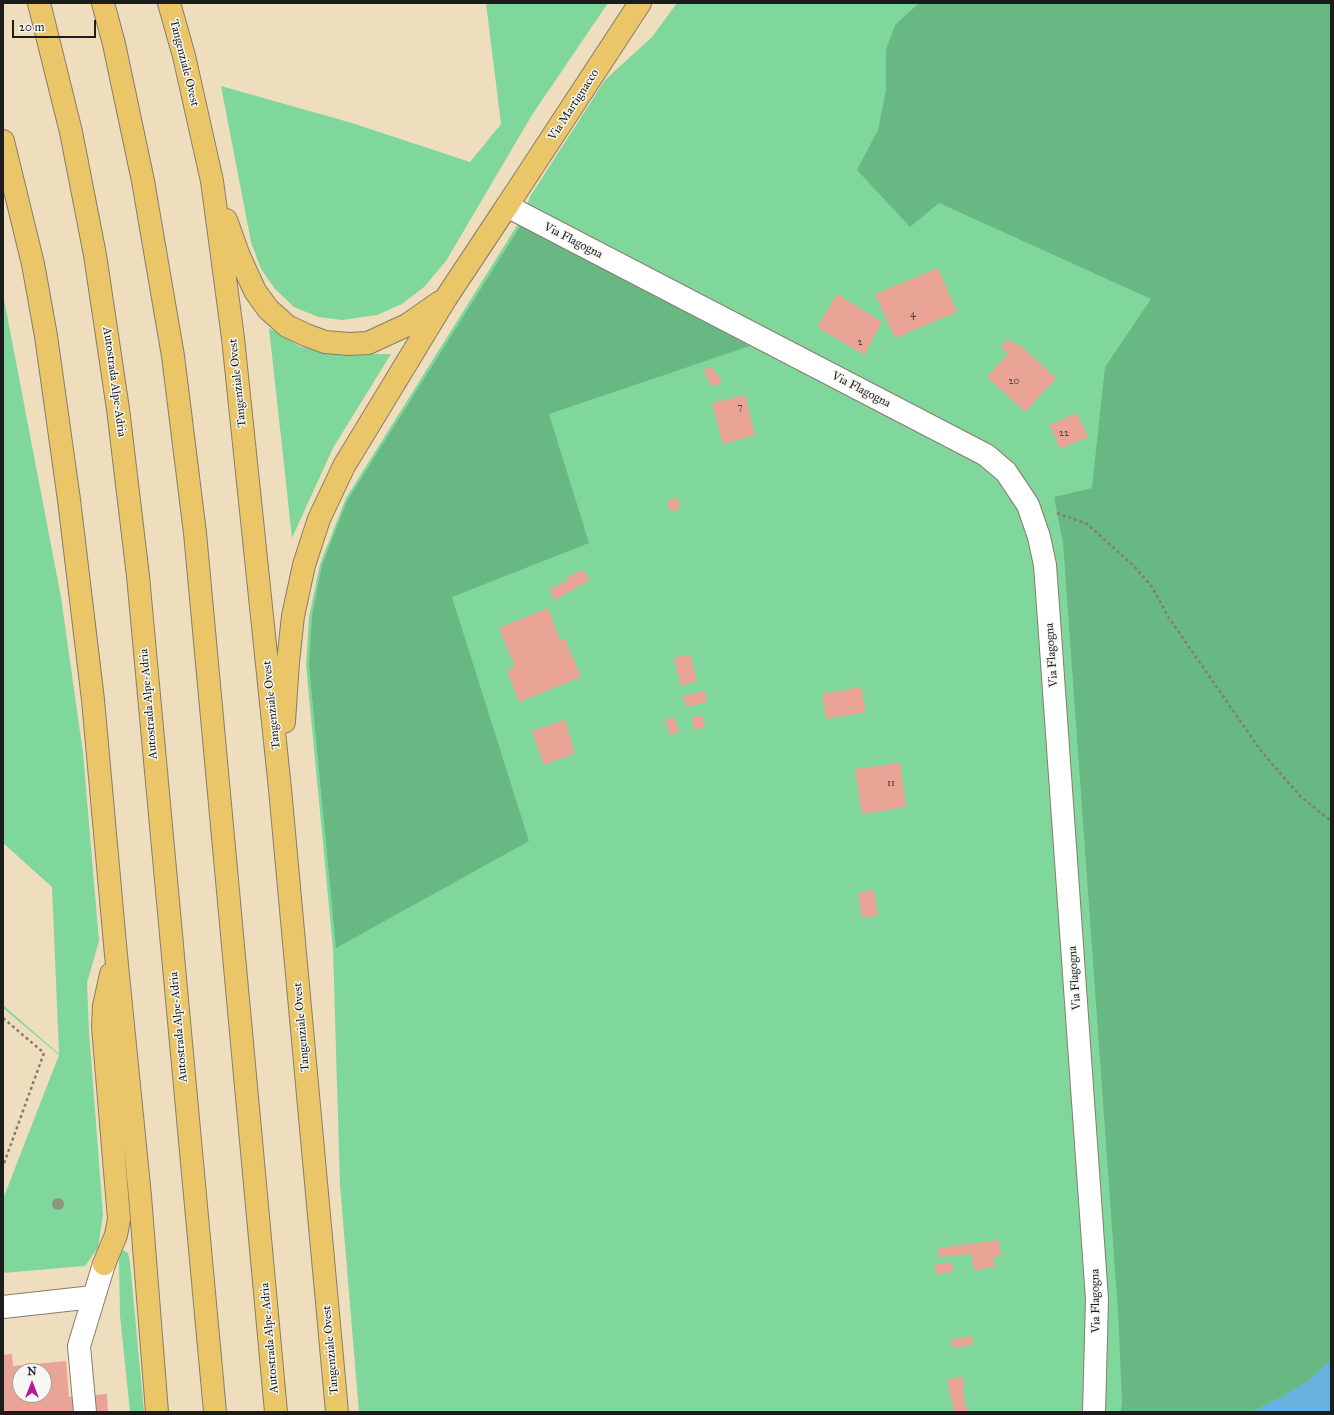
<!DOCTYPE html>
<style>
body{margin:0}
#map{position:relative;width:1334px;height:1415px;overflow:hidden;background:#efdebe;font-family:"IM FELL Great Primer",serif}
canvas{display:block}
.frame{position:absolute;inset:0;border:4px solid #1c1c1c;pointer-events:none}
.north{position:absolute;left:12px;top:1363px;width:40px;height:40px;box-sizing:border-box;background:#f6f6f2;border:1px solid #9f9f9c;border-radius:50%;rotate:0deg;font-size:11px;font-weight:700;line-height:16px;text-align:center;color:#1c1c1c}
.north::after{content:'';display:block;margin:auto;width:14px;height:18px;background:#b5179e;clip-path:polygon(50% 0,100% 100%,50% 72%,0 100%)}
.scale{position:absolute;left:12px;top:20px;width:84px;height:18px;box-sizing:border-box;border:2px solid #1c1c1c;border-top:0;padding-left:5px;font-size:12px;line-height:14px;white-space:nowrap;color:#1c1c1c;-webkit-text-stroke:3px #f6f6f2;paint-order:stroke}
</style>
<div id="map">
<canvas width="1334" height="1415"></canvas>
<div class="frame"></div>
<div class="north">N</div>
<div class="scale">20 m</div>
</div>
<script>
const ctx = document.querySelector('canvas').getContext('2d');
ctx.lineJoin = 'round';
function paint(path, color) {
  ctx.fillStyle = color;
  ctx.fill(path, 'evenodd');
}
function shape(rows) {
  const path = new Path2D();
  for (const r of rows) {
    path.moveTo(r[0], r[1]);
    for (let i = 2; i < r.length; i += 2) path.lineTo(r[i], r[i + 1]);
  }
  return path;
}
function stroke(path, color, width, dash) {
  ctx.strokeStyle = color;
  ctx.lineWidth = width;
  ctx.lineCap = dash ? 'butt' : 'round';
  ctx.setLineDash(dash || []);
  ctx.stroke(path);
}
function write(font, color, halo, rows, align = 'center') {
  ctx.font = font + ' "IM FELL Great Primer",serif';
  ctx.lineWidth = 3;
  ctx.setLineDash([]);
  ctx.textBaseline = 'middle';
  ctx.strokeStyle = halo;
  ctx.fillStyle = color;
  for (const [text, x, y, turn = 0] of rows) {
    ctx.save();
    ctx.translate(x, y);
    ctx.rotate((+turn || 0) * Math.PI / 180);
    ctx.textAlign = isNaN(turn) ? turn : align;
    if (halo) ctx.strokeText(text, 0, 0);
    ctx.fillText(text, 0, 0);
    ctx.restore();
  }
}
paint(shape([
 [486,3,608,3,532,115,446,261,424,287,402,304,377,315,342,320,318,317,294,307,275,289,261,269,251,242,221,86,352,123,470,162,501,124],
 [677,3,1331,3,1331,1412,359,1412,340,1185,333,949,306,665,309,617,320,564,346,498,518,224,531,195,605,80,652,37],
 [3,294,61,597,83,753,99,941,87,983,89,1031,103,1215,98,1248,85,1266,3,1273,3,1199,59,1055,3,1008,3,1005,59,1054,52,887,3,843],
 [269,328,301,347,343,354,391,354,333,448,292,538],
 [123,1250,128,1253,130,1262,144,1412,130,1412,120,1316,119,1263,120,1253]
]), '#80d79c');
paint(shape([
 [919,3,1331,3,1331,1360,1308,1381,1282,1397,1251,1412,1121,1412,1122,1401,1118,1312,1063,543,1054,497,1092,488,1105,367,1151,299,939,203,910,227,857,170,878,130,886,90,886,50,895,25],
 [521,225,750,346,549,414,589,543,452,597,529,841,336,948,309,665,312,616,322,565,347,501]
]), '#68b884');
paint(shape([
 [1331,1360,1331,1412,1251,1412,1282,1397,1308,1381]
]), '#67b1e0');
paint(shape([
 [938,268,957,312,895,338,875,294],
 [837,294,882,322,864,355,817,327],
 [1008,339,1017,346,1018,343,1056,378,1025,412,987,377,1008,354,1001,347],
 [713,367,715,374,718,373,722,384,712,386,703,370],
 [745,395,755,435,723,444,712,403],
 [1077,413,1088,437,1060,449,1050,425],
 [677,497,681,508,671,512,667,501],
 [583,570,590,580,555,600,549,590,568,580,567,577],
 [548,608,560,640,565,639,581,677,519,702,507,671,515,667,499,628],
 [690,654,697,681,681,686,674,658],
 [861,687,866,712,826,719,822,694],
 [705,691,707,702,686,707,683,696],
 [702,715,705,727,695,730,691,718],
 [674,717,679,732,670,735,665,720],
 [565,720,575,753,544,765,532,731],
 [900,763,906,807,862,814,855,769],
 [874,890,878,915,862,918,858,893],
 [999,1240,1001,1255,993,1258,995,1267,974,1270,971,1254,939,1257,938,1248],
 [952,1262,953,1272,936,1274,935,1264],
 [972,1336,973,1345,953,1348,951,1340],
 [12,1354,13,1366,66,1361,69,1397,107,1394,108,1412,3,1412,3,1355],
 [20,1371,44,1371,44,1395,20,1395],
 [963,1377,964,1389,963,1389,966,1409,968,1409,968,1412,954,1412,947,1379]
]), '#e9a495');
const minor = shape([
 [507,206,986,455,1006,472,1028,505,1039,537,1045,565,1048,606,1097,1299,1094,1412],
 [3,1307,93,1297],
 [85,1412,79,1346,104,1264]
]);
const major = shape([
 [507,206,640,3]
]);
const highway = shape([
 [39,3,71,132,95,255,118,409,138,576,215,1412],
 [103,3,114,44,143,181,173,356,195,533,276,1412],
 [169,3,184,56,212,181,233,338,280,789,337,1412],
 [3,141,33,264,46,336,69,500,93,700,116,955,140,1196,157,1412],
 [226,220,239,256,255,291,268,309,287,326,306,335,325,342,349,344,368,343,407,325,440,302],
 [284,722,288,662,293,616,304,565,319,519,344,466,446,298,507,206],
 [104,1264,116,1235,119,1219,103,1027,104,1006,111,974]
]);
stroke(minor, '#867d6d', 24);
stroke(major, '#867d6d', 24);
stroke(highway, '#867d6d', 24);
stroke(shape([
 [1057,513,1087,524,1134,566,1152,587,1169,618,1261,751,1300,796,1331,821],
 [3,1018,44,1053,3,1166]
]), '#867d6d', 2.5, [3, 3]);
stroke(minor, '#fff', 22);
stroke(major, '#eac669', 22);
stroke(highway, '#eac669', 22);
ctx.fillStyle = '#8e977e';
for (const [x, y] of [
 [58,1204]
]) {
  ctx.beginPath();
  ctx.arc(x, y, 6, 0, 2 * Math.PI);
  ctx.fill();
}
write('10px', '#4f3e3a', null, [
 ["4",913,315],
 ["2",860,343],
 ["20",1014,382],
 ["7",740,408],
 ["22",1064,434],
 ["11",891,784]
]);
write('12px', '#1c1c1c', '#f6f6f2', [
 ["Tangenziale Ovest",184,63,76],
 ["Via Martignacco",574,105,-57],
 ["Via Flagogna",573,241,27],
 ["Autostrada Alpe-Adria",114,382,82],
 ["Tangenziale Ovest",238,383,-96],
 ["Via Flagogna",861,390,27],
 ["Via Flagogna",1052,655,-94],
 ["Autostrada Alpe-Adria",149,704,-95],
 ["Tangenziale Ovest",272,705,-96],
 ["Via Flagogna",1075,978,-94],
 ["Autostrada Alpe-Adria",179,1027,-95],
 ["Tangenziale Ovest",302,1027,-95],
 ["Via Flagogna",1096,1301,-91],
 ["Autostrada Alpe-Adria",270,1338,-95],
 ["Tangenziale Ovest",331,1350,-95]
]);
</script>
